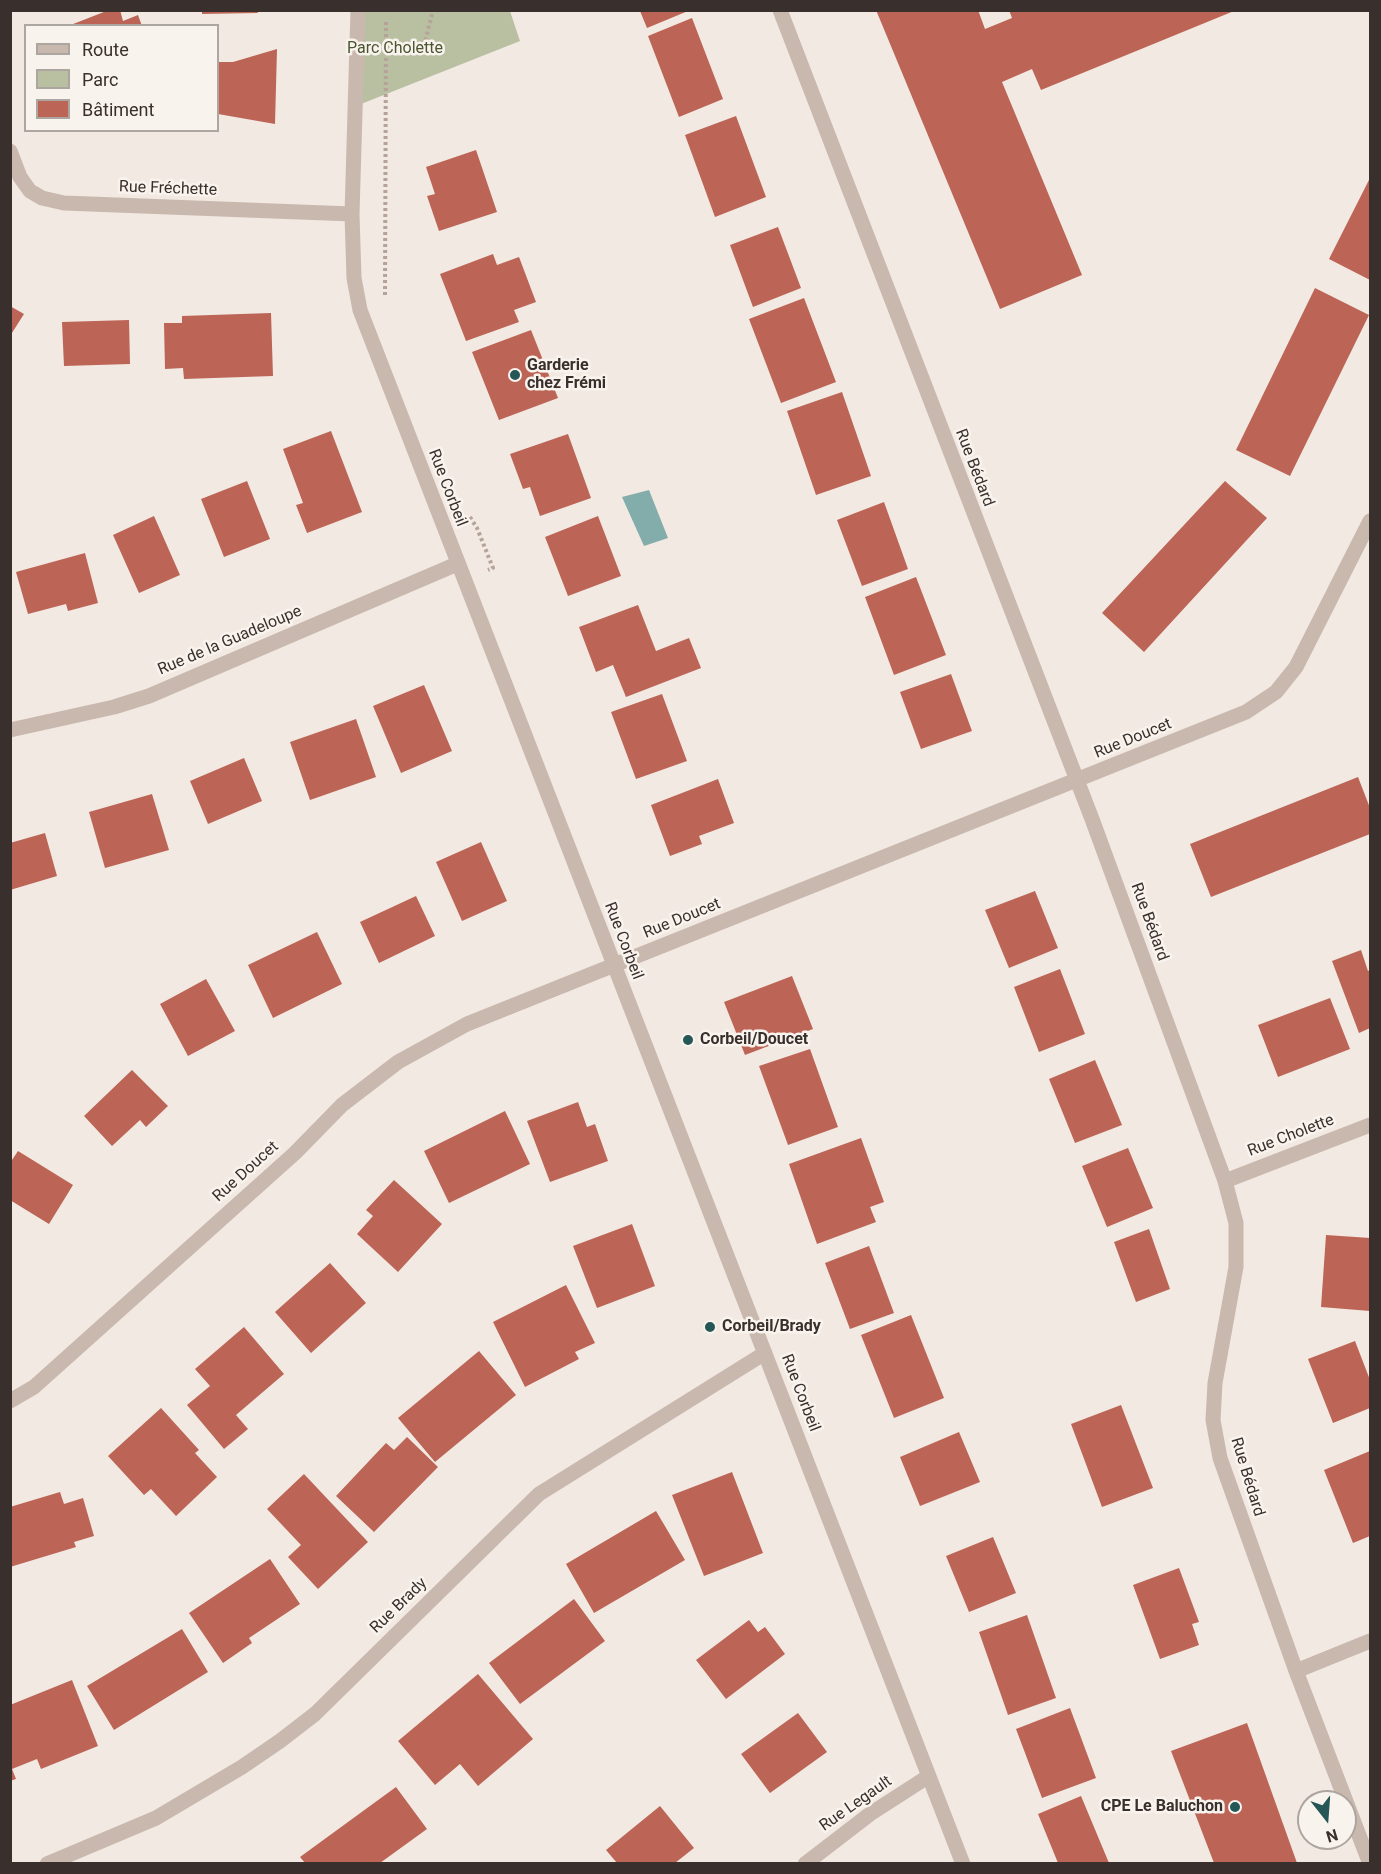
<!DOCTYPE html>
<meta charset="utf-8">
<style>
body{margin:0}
#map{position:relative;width:1381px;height:1874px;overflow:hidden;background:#f2e9e2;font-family:Roboto,sans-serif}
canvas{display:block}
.frame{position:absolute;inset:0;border:12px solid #392f2c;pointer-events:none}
.legend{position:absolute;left:24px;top:24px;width:195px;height:108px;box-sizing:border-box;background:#f9f3ee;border:2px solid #aca5a0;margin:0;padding:8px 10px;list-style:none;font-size:18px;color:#392f2c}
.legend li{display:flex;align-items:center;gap:12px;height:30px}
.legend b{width:30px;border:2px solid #aca5a0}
.north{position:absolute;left:1297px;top:1790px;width:60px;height:60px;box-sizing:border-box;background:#f9f3ee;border:2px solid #aca5a0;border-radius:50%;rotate:163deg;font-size:16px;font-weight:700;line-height:24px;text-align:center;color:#392f2c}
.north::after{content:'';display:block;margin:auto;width:21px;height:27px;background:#245756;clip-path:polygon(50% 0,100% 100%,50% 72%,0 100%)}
</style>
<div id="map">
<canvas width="1381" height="1874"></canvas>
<div class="frame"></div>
<ul class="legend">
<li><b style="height:8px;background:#c9b8ae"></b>Route</li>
<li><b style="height:16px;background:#b9c0a2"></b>Parc</li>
<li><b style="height:16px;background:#bc6455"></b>Bâtiment</li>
</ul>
<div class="north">N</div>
</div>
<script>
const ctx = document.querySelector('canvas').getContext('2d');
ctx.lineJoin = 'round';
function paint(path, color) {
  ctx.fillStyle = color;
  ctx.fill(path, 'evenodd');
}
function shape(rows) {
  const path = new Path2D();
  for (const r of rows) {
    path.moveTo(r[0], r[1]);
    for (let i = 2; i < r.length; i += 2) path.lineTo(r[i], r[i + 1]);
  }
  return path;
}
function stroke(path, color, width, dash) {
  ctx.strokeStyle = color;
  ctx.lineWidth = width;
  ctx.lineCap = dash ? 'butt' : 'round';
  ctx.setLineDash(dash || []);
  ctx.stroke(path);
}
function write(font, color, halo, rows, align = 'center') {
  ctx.font = font + ' Roboto,sans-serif';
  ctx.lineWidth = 5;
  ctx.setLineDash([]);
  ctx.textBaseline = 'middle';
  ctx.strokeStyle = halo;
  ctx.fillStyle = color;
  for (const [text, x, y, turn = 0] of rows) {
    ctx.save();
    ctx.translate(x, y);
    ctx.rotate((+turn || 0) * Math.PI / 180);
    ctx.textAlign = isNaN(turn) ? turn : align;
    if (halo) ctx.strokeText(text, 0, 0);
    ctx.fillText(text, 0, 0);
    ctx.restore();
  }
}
paint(shape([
 [358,11,510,11,520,41,356,106]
]), '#b9c0a2');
paint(shape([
 [649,490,668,538,644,546,622,497]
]), '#83adaa');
paint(shape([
 [109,10,120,10,123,21,138,15,142,26,68,26],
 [202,10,257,10,258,13,202,14],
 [876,10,978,10,985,29,1012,18,1009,10,1234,11,1041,90,1032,69,1002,82,1082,275,1000,309],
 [640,11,688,11,647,28],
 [692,18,723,99,679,117,648,36],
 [277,49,275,124,218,114,218,62,233,62],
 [736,116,766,197,715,217,685,135],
 [476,150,497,212,439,231,427,196,435,194,426,167],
 [1370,178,1370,280,1329,259],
 [778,227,801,288,753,307,730,245],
 [493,254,497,265,519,257,536,302,514,310,519,322,466,341,440,274],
 [1315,288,1369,315,1290,476,1236,450],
 [804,298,836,382,781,403,749,319],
 [10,306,24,314,10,336],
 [271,313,273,376,184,379,183,368,165,369,164,323,182,323,182,316],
 [129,320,130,364,64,366,62,322],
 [531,330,558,398,499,420,472,352],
 [842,392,871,476,816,495,787,411],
 [331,431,362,512,307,533,296,505,303,503,283,449],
 [568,434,591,498,540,516,530,487,523,489,510,454],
 [247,481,270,539,224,557,201,499],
 [1225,481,1267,518,1144,652,1102,613],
 [884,502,908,569,862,586,837,520],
 [154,516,180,575,139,593,113,535],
 [598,516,621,576,568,596,545,537],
 [85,553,98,603,68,611,66,604,28,614,16,572],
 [916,577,946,655,894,675,865,597],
 [638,605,656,651,689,638,701,668,626,697,613,665,596,672,579,627],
 [951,674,972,731,921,749,900,692],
 [424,685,452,751,401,773,373,706],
 [662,694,687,761,636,779,611,712],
 [356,719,376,777,310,800,290,742],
 [244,758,262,801,208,824,190,781],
 [1358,777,1370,808,1370,834,1211,897,1190,844],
 [718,779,734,823,699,836,702,844,670,856,651,805],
 [152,794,169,850,105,868,89,812],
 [45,833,57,876,10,890,10,843],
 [481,842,507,901,462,921,436,862],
 [1035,891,1058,948,1009,968,985,910],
 [416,896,435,936,379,963,360,922],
 [317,932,342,984,273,1018,248,965],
 [1361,950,1368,971,1370,970,1370,1028,1359,1033,1332,961],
 [1060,969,1085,1034,1039,1052,1014,987],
 [792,976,813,1029,745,1055,724,1002],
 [206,979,235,1031,188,1056,160,1004],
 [1330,998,1350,1049,1278,1077,1258,1025],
 [810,1049,838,1127,788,1145,759,1066],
 [1095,1060,1122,1125,1075,1143,1049,1079],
 [132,1070,168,1106,146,1127,140,1120,112,1146,84,1116],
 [578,1102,587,1127,595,1124,608,1161,550,1182,527,1121],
 [505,1111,530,1164,449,1203,424,1151],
 [861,1138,884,1202,870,1207,876,1222,817,1244,789,1164],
 [1128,1148,1153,1208,1107,1227,1082,1166],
 [18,1151,73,1185,49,1224,10,1200,10,1163],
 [394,1180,442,1224,398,1272,357,1234,373,1216,366,1210],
 [632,1224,655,1286,597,1308,573,1246],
 [1149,1229,1170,1289,1136,1302,1114,1242],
 [1326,1235,1370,1238,1370,1311,1321,1307],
 [869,1246,894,1313,850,1329,825,1263],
 [330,1263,366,1303,311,1353,275,1312],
 [566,1285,595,1343,575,1352,579,1359,525,1387,493,1322],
 [911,1315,944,1398,894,1418,861,1335],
 [244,1327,284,1374,236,1415,248,1429,224,1449,187,1405,210,1386,195,1369],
 [1355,1341,1370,1380,1370,1408,1333,1423,1308,1359],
 [479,1351,516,1395,435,1462,398,1418],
 [1121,1405,1153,1488,1102,1507,1071,1424],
 [161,1408,199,1450,195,1453,217,1477,176,1516,151,1489,144,1495,108,1456],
 [959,1432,980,1482,920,1506,900,1457],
 [407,1437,438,1467,374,1532,336,1496,386,1443,394,1450],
 [1370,1451,1370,1536,1353,1543,1324,1470],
 [732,1472,763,1553,704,1576,672,1495],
 [304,1474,368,1542,318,1589,288,1557,301,1545,267,1509],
 [60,1492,64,1504,83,1498,94,1536,74,1542,76,1547,10,1567,10,1507],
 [656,1511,685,1560,594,1613,566,1564],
 [993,1537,1016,1593,969,1612,946,1556],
 [270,1559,300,1604,249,1638,252,1643,223,1663,189,1613],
 [1179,1568,1199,1622,1192,1624,1199,1645,1160,1659,1133,1585],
 [574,1599,605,1641,520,1704,489,1663],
 [1027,1615,1056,1698,1008,1715,979,1632],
 [749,1620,758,1632,765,1627,785,1654,726,1699,696,1660],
 [182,1629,208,1672,114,1730,87,1686],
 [478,1674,533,1739,478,1786,460,1764,435,1785,398,1741],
 [72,1680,98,1746,41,1769,37,1759,12,1769,16,1779,10,1781,10,1705],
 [1070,1708,1096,1778,1042,1798,1016,1729],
 [798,1713,827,1752,770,1793,741,1754],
 [1247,1723,1297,1863,1214,1863,1171,1751],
 [396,1787,427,1829,380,1863,305,1863,300,1857],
 [1081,1796,1109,1863,1058,1863,1038,1814],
 [660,1806,694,1848,675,1863,617,1863,606,1850]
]), '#bc6455');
stroke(shape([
 [1005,10,1005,11],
 [386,48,412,48,425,42,433,10],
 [385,295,386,20],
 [470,517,477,528,493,568,488,570]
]), '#b5a298', 4, [3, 3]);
stroke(shape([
 [358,10,352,214,354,278,360,310,963,1864],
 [780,10,1092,819,1225,1181,1236,1223,1236,1267,1215,1383,1213,1420,1220,1458,1296,1671,1370,1864],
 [10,151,20,177,30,191,42,198,64,203,352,214],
 [10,730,114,707,149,696,457,564],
 [1225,1181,1370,1125],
 [10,1401,34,1387,295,1153,342,1105,398,1062,467,1024,1246,712,1276,692,1296,667,1370,521],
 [1296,1671,1370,1641],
 [47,1864,156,1818,242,1767,280,1741,315,1714,539,1494,765,1353],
 [805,1864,870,1814,929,1776]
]), '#c9b8ae', 15);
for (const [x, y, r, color] of [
 [515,375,6,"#245756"],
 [688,1040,6,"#245756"],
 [710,1327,6,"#245756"],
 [1235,1807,6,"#245756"]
]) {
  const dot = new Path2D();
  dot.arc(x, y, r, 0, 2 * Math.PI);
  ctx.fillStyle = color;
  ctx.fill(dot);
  stroke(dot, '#f9f3ee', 2);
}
write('16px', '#4c5531', '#f9f3ee', [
 ["Parc Cholette",395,49]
]);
write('16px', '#392f2c', '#f9f3ee', [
 ["Rue Fréchette",168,189,2],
 ["Rue Bédard",974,468,69],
 ["Rue Corbeil",447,488,69],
 ["Rue de la Guadeloupe",230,641,-23],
 ["Rue Doucet",1133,739,-22],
 ["Rue Doucet",682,919,-22],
 ["Rue Bédard",1149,922,70],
 ["Rue Corbeil",623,941,69],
 ["Rue Cholette",1291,1136,-21],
 ["Rue Doucet",246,1172,-42],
 ["Rue Corbeil",800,1393,69],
 ["Rue Bédard",1247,1477,73],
 ["Rue Brady",399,1606,-44],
 ["Rue Legault",856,1804,-35]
]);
write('bold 16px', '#392f2c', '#f9f3ee', [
 ["Garderie",527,366],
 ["chez Frémi",527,384],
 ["Corbeil/Doucet",700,1040],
 ["Corbeil/Brady",722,1327],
 ["CPE Le Baluchon",1223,1807,"right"]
], 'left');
</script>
